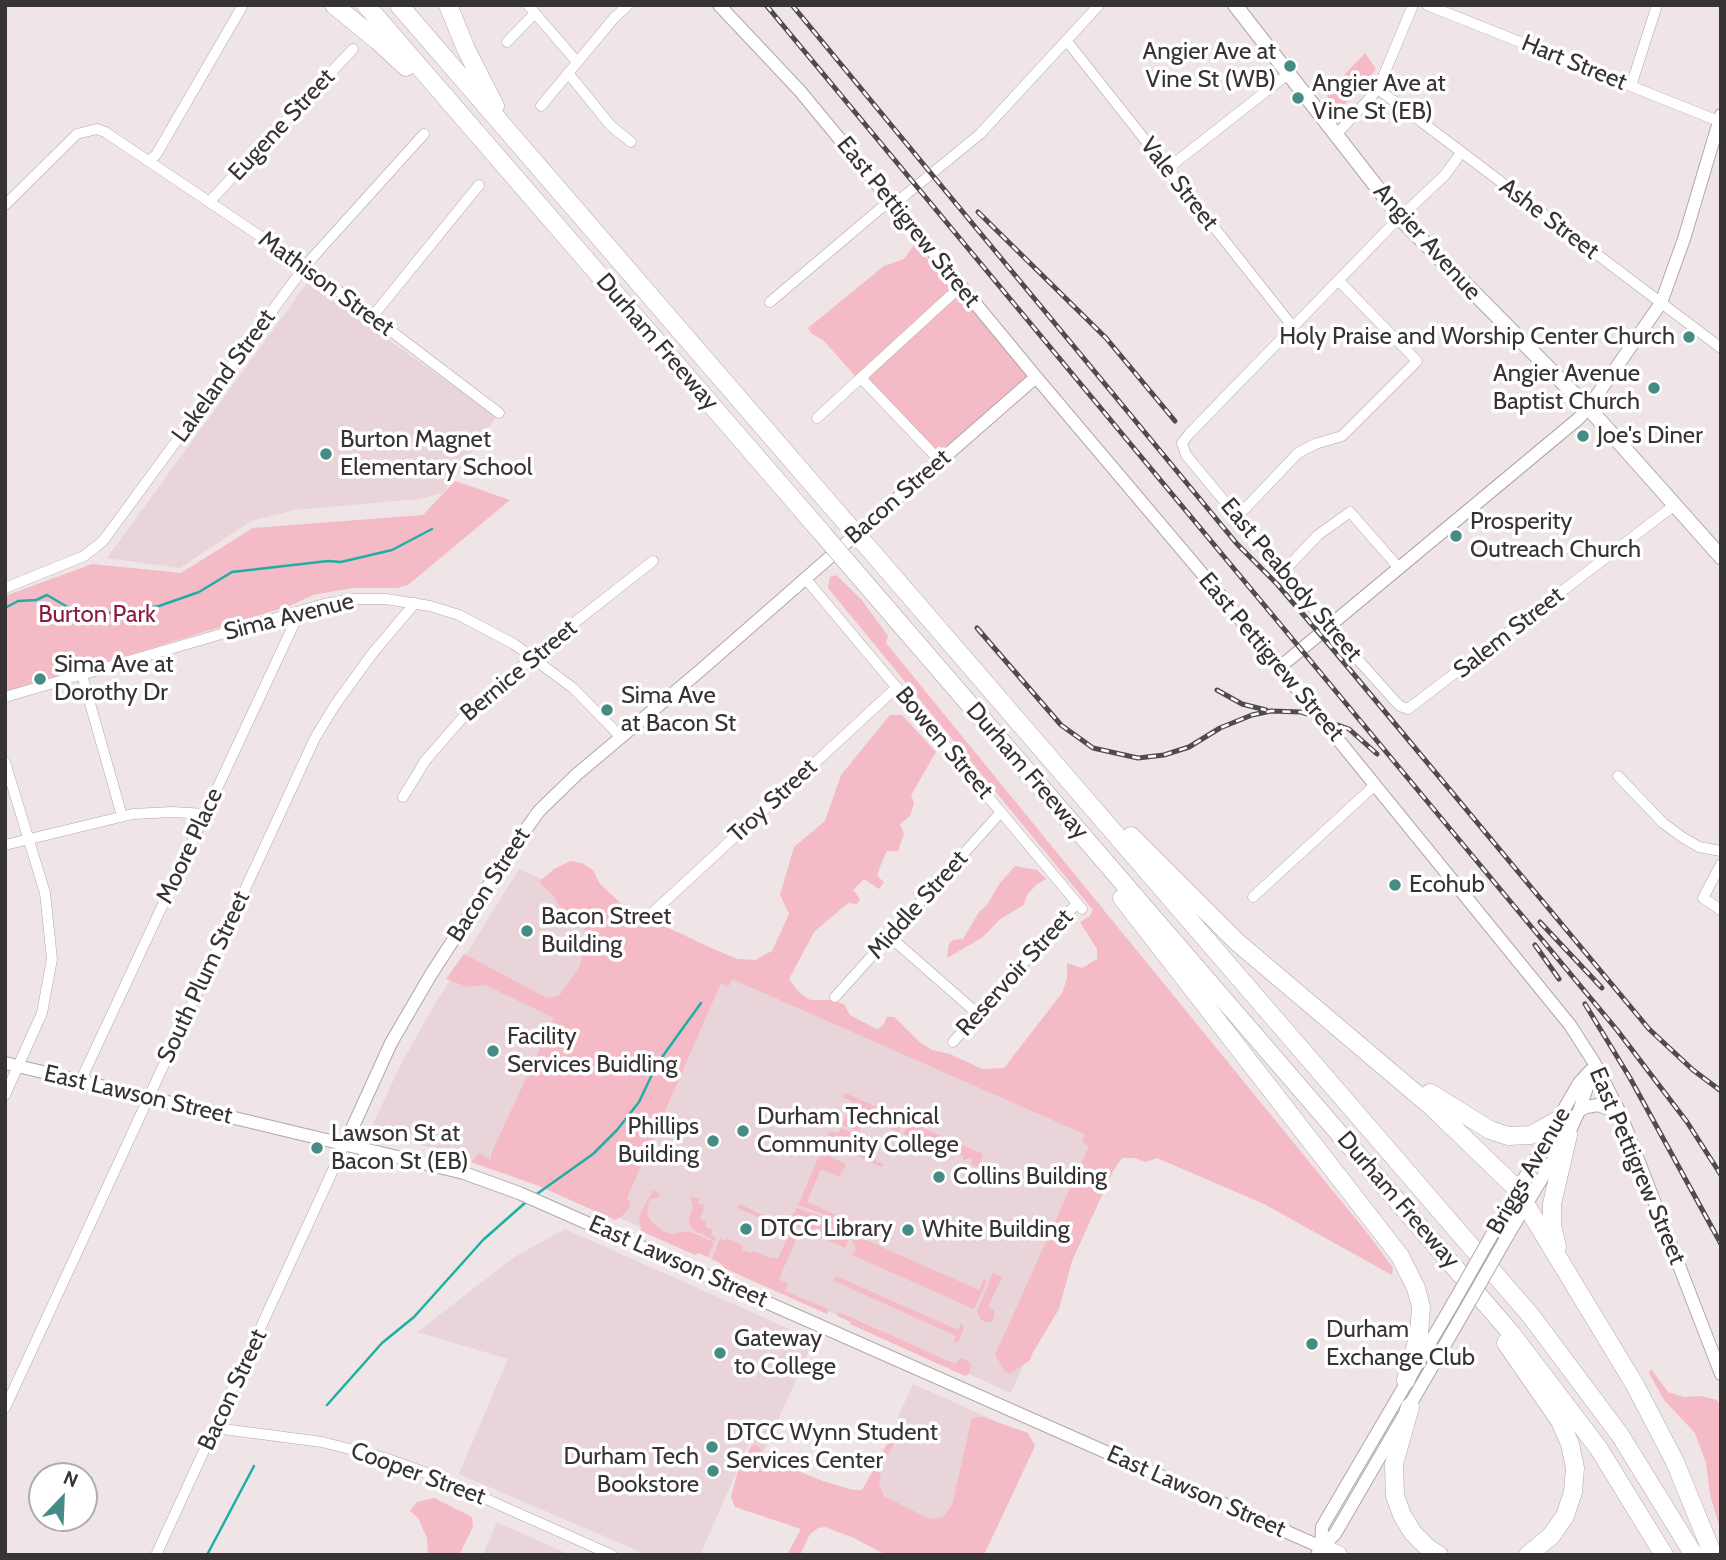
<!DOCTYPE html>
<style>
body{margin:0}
#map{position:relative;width:1726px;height:1560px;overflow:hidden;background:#efe4e6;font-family:Cabin,sans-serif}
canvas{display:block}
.frame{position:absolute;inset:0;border:7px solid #373233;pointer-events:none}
.north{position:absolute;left:28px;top:1462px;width:70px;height:70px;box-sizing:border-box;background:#fff;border:2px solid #afadad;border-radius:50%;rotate:23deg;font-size:19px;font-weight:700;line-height:28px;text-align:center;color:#373233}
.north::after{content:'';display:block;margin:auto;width:24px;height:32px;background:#458c85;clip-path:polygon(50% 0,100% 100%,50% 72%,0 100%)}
</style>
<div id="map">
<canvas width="1726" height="1560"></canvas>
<div class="frame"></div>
<div class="north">N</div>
</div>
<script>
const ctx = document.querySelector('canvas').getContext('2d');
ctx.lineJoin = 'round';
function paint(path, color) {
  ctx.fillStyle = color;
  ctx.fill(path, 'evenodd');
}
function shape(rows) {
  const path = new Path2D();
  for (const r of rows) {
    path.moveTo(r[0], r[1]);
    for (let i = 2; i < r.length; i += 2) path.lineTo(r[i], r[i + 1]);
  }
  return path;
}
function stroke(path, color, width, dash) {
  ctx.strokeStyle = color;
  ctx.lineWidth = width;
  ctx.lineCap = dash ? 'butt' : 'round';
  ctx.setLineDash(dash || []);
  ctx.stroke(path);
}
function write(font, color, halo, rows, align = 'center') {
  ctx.font = font + ' Cabin,sans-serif';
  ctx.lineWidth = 7;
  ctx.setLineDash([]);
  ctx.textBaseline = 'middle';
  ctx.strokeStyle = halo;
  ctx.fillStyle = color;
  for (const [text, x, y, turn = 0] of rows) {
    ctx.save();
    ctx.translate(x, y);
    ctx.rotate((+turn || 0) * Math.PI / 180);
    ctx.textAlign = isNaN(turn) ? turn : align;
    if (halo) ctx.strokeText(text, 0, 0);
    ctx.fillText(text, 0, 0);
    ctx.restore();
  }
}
paint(shape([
 [307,283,497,416,443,493,419,499,295,510,251,521,180,568,107,558],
 [519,869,1125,1138,1011,1393,577,1199,466,1157,378,1134,374,1129,374,1122,401,1064,435,1004],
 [565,1229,814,1340,764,1451,749,1444,700,1555,648,1555,459,1474,508,1359,417,1332,516,1256],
 [913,1384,998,1422,949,1533,865,1496,881,1454],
 [497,1522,570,1555,483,1555]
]), '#e9d5d9');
paint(shape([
 [1365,53,1376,69,1354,98,1335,110,1326,94],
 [914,245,953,286,941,300,856,377,823,340,812,334,808,328,884,266,904,259],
 [961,290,1033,377,941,456,865,377],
 [455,481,510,500,408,585,397,588,352,588,313,595,289,606,5,693,5,596,92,564,181,573,253,528,423,515],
 [836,575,861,599,888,636,886,643,1368,1234,1393,1268,1392,1275,1264,1204,1157,1158,1146,1162,1135,1158,1122,1158,1113,1171,1072,1261,1059,1309,1032,1354,1030,1360,1010,1374,1005,1371,995,1355,1089,1146,1082,1142,1084,1134,732,979,729,986,721,983,627,1198,630,1202,629,1208,621,1217,615,1220,539,1186,471,1162,479,1153,491,1160,491,1154,554,1018,485,985,468,987,446,979,464,954,547,998,559,996,580,966,586,932,578,921,560,907,553,895,539,882,554,869,571,861,582,863,593,870,600,884,626,908,709,947,737,959,755,960,772,951,789,914,780,895,794,847,825,821,841,775,890,715,902,715,936,752,911,795,914,803,910,816,900,824,904,834,898,851,887,851,881,864,877,876,884,882,879,889,864,879,853,890,860,899,857,904,848,903,814,932,789,979,797,990,808,1000,830,1000,844,1004,850,1015,877,1030,884,1024,887,1017,894,1017,921,1043,932,1050,950,1054,982,1069,1004,1068,1062,993,1067,979,1067,963,1082,968,1097,959,1097,949,1080,922,1090,916,1093,910,828,588,830,577],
 [1015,866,1037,870,1046,879,1037,884,1027,895,1024,905,1000,919,983,937,947,958,949,944,953,940,963,939,979,912,987,905,1000,883],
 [845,1093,903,1118,899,1132,866,1118,859,1132,842,1125,852,1102,843,1097],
 [910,1122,983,1154,978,1167,971,1164,972,1160,969,1158,963,1161,963,1156,959,1154,953,1156,952,1150,945,1151,941,1146,939,1150,903,1134],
 [841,1128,858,1135,852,1150,883,1164,882,1167,830,1144,827,1138,829,1132,838,1133],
 [825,1154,846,1164,839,1177,821,1169,807,1202,857,1224,856,1226,798,1205,818,1158],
 [653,1190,661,1196,649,1200,647,1214,651,1221,664,1232,673,1234,688,1231,714,1242,708,1257,698,1253,695,1255,641,1231,639,1216],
 [691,1197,700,1198,698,1203,705,1206,700,1218,706,1222,705,1227,713,1230,711,1235,716,1238,715,1241,703,1235,703,1233,697,1233,690,1226,689,1219,693,1208],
 [739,1204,797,1231,797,1237,779,1279,788,1284,785,1291,828,1309,827,1314,724,1268,722,1264,712,1259,720,1239,725,1241,726,1238,743,1246,742,1250,751,1253,753,1251,770,1258,771,1257,778,1259,788,1236,781,1232,783,1228,737,1208],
 [797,1208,842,1223,840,1227,852,1232,845,1248,796,1226,792,1217],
 [856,1234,857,1236,979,1290,984,1279,987,1281,974,1309,852,1255,856,1250,852,1242],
 [993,1273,1002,1277,988,1307,994,1311,994,1317,991,1322,986,1322,980,1319,977,1311],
 [836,1276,958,1330,961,1323,964,1328,958,1342,953,1343,956,1336,834,1281],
 [839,1312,955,1364,960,1358,967,1360,971,1365,969,1374,965,1376,850,1324,851,1322,837,1316],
 [1651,1369,1668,1392,1684,1397,1701,1396,1717,1400,1721,1408,1721,1532,1710,1495,1706,1463,1695,1433,1664,1400,1649,1373],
 [982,1417,1028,1433,1035,1446,984,1555,886,1555,854,1538,825,1527,818,1528,810,1534,800,1555,787,1555,801,1529,735,1507,731,1497,737,1474,751,1446,757,1445,767,1456,785,1466,823,1481,853,1490,862,1490,897,1428,896,1440,882,1465,879,1484,884,1496,929,1519,943,1517,952,1505,972,1418],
 [434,1498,472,1517,473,1527,459,1555,428,1555,427,1538,418,1518,410,1511,417,1502]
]), '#f4bac5');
stroke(shape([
 [5,608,18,601,36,600,47,595,76,612,100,614,159,606,199,592,232,572,328,561,341,562,392,550,432,529],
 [534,1196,593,1154,617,1130,639,1102,657,1064,701,1003],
 [327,1405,382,1343,414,1317,483,1240,526,1202],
 [207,1555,254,1466]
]), '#1faea5', 2.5);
const minor = shape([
 [528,5,577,62],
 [1427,5,1721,122],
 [1066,40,1293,327],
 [507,42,535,13],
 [568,73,611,126,631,142],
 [1631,86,1657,5],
 [1378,89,1721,348],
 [541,106,614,18,628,5],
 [1336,135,1378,89,1413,5],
 [1461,153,1445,175,1393,224,1189,434,1182,443,1186,455,1329,627,1394,700,1400,706,1408,709,1676,504],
 [149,160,156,155,243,5],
 [1167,169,1288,74],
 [210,201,353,49],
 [5,205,77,134,97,129,105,132,312,271,499,413],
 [770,302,881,208,903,197,980,134,1099,5],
 [372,317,479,185],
 [861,378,940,461],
 [817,418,961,286],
 [1238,516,1298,453,1315,444,1342,436,1417,361,1339,281],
 [1283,572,1318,535,1350,512,1399,568],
 [805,578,1082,909],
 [5,588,84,556,103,541,305,266,424,134],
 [82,675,122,816],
 [5,697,324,604,354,599,386,599,430,606,459,615,514,644,573,688,621,737],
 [5,762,45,893,52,959,42,1013,5,1095],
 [1618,776,1663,823,1682,837,1699,847,1721,851],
 [403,797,425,761,464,716,551,641,653,561],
 [5,845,133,814,172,812,205,814],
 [1721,864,1703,898,1721,910],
 [1253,897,1375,785],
 [649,916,897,687],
 [890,937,978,1014],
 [835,997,1001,812],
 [953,1042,1077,903],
 [80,1082,300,611],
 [5,1408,315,738,335,705,372,654,415,603],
 [215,1428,322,1442,385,1458,432,1475,612,1555],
 [156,1555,345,1144]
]);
const tertiary = shape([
 [719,5,800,91,1036,377,1227,603,1570,1025,1595,1064,1620,1113,1721,1374],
 [1280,667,1578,419,1588,408,1661,303,1684,239,1721,115],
 [5,1063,464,1173,519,1193,1321,1547],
 [1579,1111,1586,1107,1598,1105,1620,1113],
 [345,1144,391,1043,430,976,514,846,539,811,576,775,702,669,1036,377],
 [1498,1224,1579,1083,1591,1070],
 [1508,1235,1568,1135,1579,1111,1595,1064],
 [1321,1547,1322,1527,1452,1305],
 [1317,1555,1321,1547,1335,1534,1461,1317]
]);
const secondary = shape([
 [1235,5,1404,222,1593,413,1721,557]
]);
const motorway = shape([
 [334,5,378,41,406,67],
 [366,5,822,533],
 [399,5,841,517],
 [448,5,466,49,495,106],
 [872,552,1531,1316,1620,1435,1694,1555],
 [852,568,1511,1333,1599,1449,1664,1555],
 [1131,836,1237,942,1433,1108,1518,1190],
 [1122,898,1400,1256,1416,1288,1421,1307,1419,1335,1406,1380],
 [1430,1093,1490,1130,1508,1136,1531,1135,1558,1120],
 [1526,1205,1635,1385,1675,1462,1713,1555],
 [1557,1247,1552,1225,1552,1204,1568,1135],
 [1506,1343,1560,1421,1570,1444,1575,1468,1573,1492,1565,1516,1551,1536,1528,1555],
 [1410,1407,1394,1464,1395,1496,1402,1515,1413,1533,1428,1548,1439,1555],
 [1321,1547,1338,1555]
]);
stroke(minor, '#b1a7a9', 11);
stroke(tertiary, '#b1a7a9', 14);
stroke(secondary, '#b1a7a9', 16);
stroke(motorway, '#b1a7a9', 19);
stroke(minor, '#fff', 10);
stroke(tertiary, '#fff', 12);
stroke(secondary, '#fff', 14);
stroke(motorway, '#fff', 18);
const rail = shape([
 [766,5,1617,1030,1687,1122,1721,1175],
 [792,5,1237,544,1277,584,1331,647,1649,1029,1693,1070,1721,1091],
 [978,212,1106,338,1175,421],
 [977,628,1061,725,1093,748,1138,758,1164,755,1189,747,1220,728,1252,715,1271,711,1301,712,1349,729,1377,754],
 [1217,690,1242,704,1266,710],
 [1540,922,1602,988],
 [1535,945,1559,979],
 [1585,1004,1630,1078,1721,1244]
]);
stroke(rail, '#514b4c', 5);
stroke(rail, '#fff', 2.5, [8]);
const tertiaryBridge = shape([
 [1452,1305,1498,1224],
 [1461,1317,1508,1235]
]);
const motorwayBridge = shape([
 [841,517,872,552],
 [822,533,852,568]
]);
stroke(tertiaryBridge, '#b1a7a9', 14, []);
stroke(motorwayBridge, '#b1a7a9', 19, []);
stroke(tertiaryBridge, '#fff', 12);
stroke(motorwayBridge, '#fff', 18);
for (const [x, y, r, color] of [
 [1290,66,7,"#458c85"],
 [1298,98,7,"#458c85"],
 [1689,337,7,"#458c85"],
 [1654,388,7,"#458c85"],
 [1583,436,7,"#458c85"],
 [326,454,7,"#458c85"],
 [1456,536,7,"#458c85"],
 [40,679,7,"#458c85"],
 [607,710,7,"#458c85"],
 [1395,885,7,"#458c85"],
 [527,931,7,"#458c85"],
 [493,1051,7,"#458c85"],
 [743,1131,7,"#458c85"],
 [713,1141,7,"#458c85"],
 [317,1148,7,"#458c85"],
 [939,1177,7,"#458c85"],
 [746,1229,7,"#458c85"],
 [908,1230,7,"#458c85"],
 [1312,1344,7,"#458c85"],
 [720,1353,7,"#458c85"],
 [712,1447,7,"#458c85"],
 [713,1471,7,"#458c85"]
]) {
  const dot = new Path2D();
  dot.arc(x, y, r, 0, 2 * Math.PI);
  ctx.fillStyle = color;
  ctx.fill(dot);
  stroke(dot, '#fff', 2.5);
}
write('24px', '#373233', '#fff', [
 ["Angier Ave at",1276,52,"right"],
 ["Vine St (WB)",1276,80,"right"],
 ["Angier Ave at",1312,84],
 ["Vine St (EB)",1312,112],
 ["Holy Praise and Worship Center Church",1675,337,"right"],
 ["Angier Avenue",1640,374,"right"],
 ["Baptist Church",1640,402,"right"],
 ["Joe's Diner",1597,436],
 ["Burton Magnet",340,440],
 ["Elementary School",340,468],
 ["Prosperity",1470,522],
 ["Outreach Church",1470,550],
 ["Sima Ave at",54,665],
 ["Dorothy Dr",54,693],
 ["Sima Ave",621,696],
 ["at Bacon St",621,724],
 ["Ecohub",1409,885],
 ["Bacon Street",541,917],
 ["Building",541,945],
 ["Facility",507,1037],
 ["Services Buidling",507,1065],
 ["Durham Technical",757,1117],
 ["Community College",757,1145],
 ["Phillips",699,1127,"right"],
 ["Building",699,1155,"right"],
 ["Lawson St at",331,1134],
 ["Bacon St (EB)",331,1162],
 ["Collins Building",953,1177],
 ["DTCC Library",760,1229],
 ["White Building",922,1230],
 ["Durham",1326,1330],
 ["Exchange Club",1326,1358],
 ["Gateway",734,1339],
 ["to College",734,1367],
 ["DTCC Wynn Student",726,1433],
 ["Services Center",726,1461],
 ["Durham Tech",699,1457,"right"],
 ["Bookstore",699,1485,"right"]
], 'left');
write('24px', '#373233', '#fff', [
 ["Hart Street",1574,63,22],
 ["Eugene Street",282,125,-47],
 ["Vale Street",1179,184,52],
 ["Ashe Street",1549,219,37],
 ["East Pettigrew Street",908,222,51],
 ["Angier Avenue",1427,242,48],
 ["Mathison Street",326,284,36],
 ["Durham Freeway",657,342,49],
 ["Lakeland Street",224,376,-54],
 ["Bacon Street",898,497,-41],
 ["East Peabody Street",1291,580,50],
 ["Sima Avenue",289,617,-14],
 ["Salem Street",1509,633,-38],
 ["East Pettigrew Street",1271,657,50],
 ["Bernice Street",519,671,-40],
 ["Bowen Street",944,743,50],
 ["Durham Freeway",1027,771,49],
 ["Troy Street",773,801,-43],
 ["Moore Place",190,846,-65],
 ["Bacon Street",489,885,-57],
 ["Middle Street",918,905,-48],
 ["Reservoir Street",1015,973,-48],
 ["South Plum Street",204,977,-65],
 ["East Lawson Street",138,1095,13],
 ["East Pettigrew Street",1637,1166,67],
 ["Briggs Avenue",1529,1171,-60],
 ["Durham Freeway",1398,1200,49],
 ["East Lawson Street",678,1262,24],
 ["Bacon Street",233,1390,-65],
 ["Cooper Street",418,1474,20],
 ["East Lawson Street",1196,1492,24]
]);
write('24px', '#891e42', '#fff', [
 ["Burton Park",97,615]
]);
</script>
